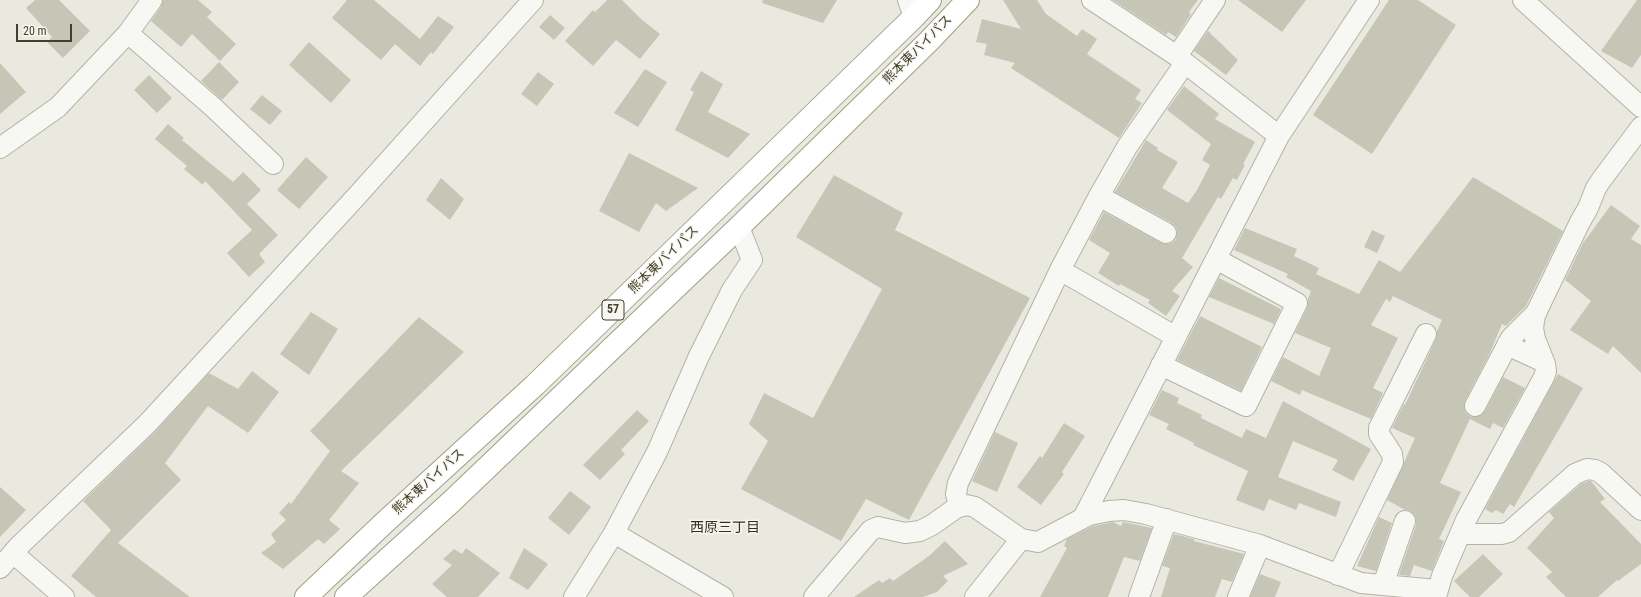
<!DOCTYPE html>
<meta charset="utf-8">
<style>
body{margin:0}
#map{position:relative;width:1641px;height:597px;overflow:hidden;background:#e9e9e0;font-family:"Roboto Condensed",sans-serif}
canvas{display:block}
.scale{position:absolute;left:16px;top:24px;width:56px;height:18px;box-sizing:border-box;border:2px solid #414028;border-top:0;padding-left:5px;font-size:12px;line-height:14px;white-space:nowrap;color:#414028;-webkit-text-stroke:3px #f7f6f0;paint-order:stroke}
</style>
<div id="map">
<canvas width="1641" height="597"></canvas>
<div class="scale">20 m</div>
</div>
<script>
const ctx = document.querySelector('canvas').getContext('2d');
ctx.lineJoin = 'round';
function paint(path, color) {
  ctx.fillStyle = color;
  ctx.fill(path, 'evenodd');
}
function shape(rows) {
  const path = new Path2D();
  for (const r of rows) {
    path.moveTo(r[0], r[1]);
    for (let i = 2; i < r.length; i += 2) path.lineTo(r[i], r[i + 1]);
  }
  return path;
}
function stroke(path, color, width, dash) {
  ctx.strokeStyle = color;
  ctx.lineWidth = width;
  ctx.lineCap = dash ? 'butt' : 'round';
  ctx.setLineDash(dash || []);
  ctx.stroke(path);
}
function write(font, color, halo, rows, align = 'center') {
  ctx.font = font + ' "Roboto Condensed","Noto Sans JP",sans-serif';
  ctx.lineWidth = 3;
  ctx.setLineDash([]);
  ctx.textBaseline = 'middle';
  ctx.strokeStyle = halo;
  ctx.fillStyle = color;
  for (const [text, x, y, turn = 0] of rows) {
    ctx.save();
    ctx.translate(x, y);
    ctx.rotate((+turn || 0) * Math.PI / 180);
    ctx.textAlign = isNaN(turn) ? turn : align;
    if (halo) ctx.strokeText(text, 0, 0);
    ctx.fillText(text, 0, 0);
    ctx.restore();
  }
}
paint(shape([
 [35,0,59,0,90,31,63,58,47,42,52,37,26,8],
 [163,0,198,0,212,12,207,17,236,44,220,61,192,34,181,47,151,21,161,7],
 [347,0,374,0,420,39,438,16,454,27,433,54,431,52,420,66,395,44,381,60,332,18],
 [607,0,622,0,641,19,660,34,640,59,616,40,593,66,565,41,593,10,595,12],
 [763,0,837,0,823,23,762,3],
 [1003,0,1037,0,1046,14,1077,36,1082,29,1097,39,1087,54,1141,90,1135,99,1142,103,1119,138,1011,68,1015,63,984,55,987,44,976,42,982,19,1021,29],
 [1113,0,1198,0,1189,12,1191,14,1176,37,1168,32,1166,35],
 [1238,0,1306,0,1282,32],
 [1389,0,1418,0,1456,25,1372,154,1313,115],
 [1637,0,1641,0,1641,55,1632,68,1601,51],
 [550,15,565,28,554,40,539,27],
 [1208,31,1238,60,1226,75,1194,51],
 [309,42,351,80,331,103,289,65],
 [219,62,239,82,222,100,201,81],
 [0,63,26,92,0,114],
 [645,69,667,82,638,127,614,113],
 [701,71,723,84,708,112,750,134,728,158,675,130,694,92,690,90],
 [538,72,554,84,537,106,521,94],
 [149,75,172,98,157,113,134,90],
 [1184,86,1219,114,1215,119,1255,142,1243,164,1245,165,1237,180,1233,178,1221,199,1218,197,1182,258,1193,267,1172,291,1180,296,1166,316,1148,303,1150,300,1120,284,1119,286,1098,273,1110,253,1089,240,1104,212,1161,243,1167,244,1172,243,1176,239,1177,232,1176,227,1172,223,1115,192,1146,140,1158,148,1157,150,1178,162,1162,188,1188,203,1197,190,1210,165,1202,160,1211,144,1167,110],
 [262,95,282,111,270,125,250,109],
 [168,124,184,138,182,140,233,182,243,172,261,190,247,204,278,235,259,254,265,262,249,277,227,253,252,230,205,181,203,185,184,169,187,166,155,139],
 [629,153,698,188,666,211,656,203,639,232,599,211],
 [306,157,328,177,299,209,277,190],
 [834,175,903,213,895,230,1030,298,909,520,866,499,841,541,741,489,768,441,749,424,764,393,813,418,882,289,796,237],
 [1473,177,1563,231,1526,306,1506,326,1502,324,1489,355,1465,401,1464,406,1465,412,1469,416,1475,417,1481,415,1485,411,1503,377,1525,388,1503,428,1493,423,1490,429,1470,419,1440,483,1461,492,1439,539,1444,541,1432,571,1414,565,1410,576,1401,575,1399,574,1416,525,1416,519,1414,514,1409,510,1405,510,1387,500,1415,438,1392,428,1404,404,1405,405,1436,339,1437,331,1442,320,1393,296,1390,302,1386,299,1371,325,1398,338,1373,388,1383,393,1371,419,1302,390,1300,395,1271,381,1283,357,1319,376,1331,348,1295,333,1307,308,1308,299,1311,291,1286,277,1288,274,1234,250,1245,228,1297,249,1294,256,1319,268,1316,274,1359,294,1379,260,1400,272],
 [441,178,464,199,450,220,426,200],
 [1611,205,1640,226,1631,239,1641,245,1641,373,1613,346,1608,354,1570,330,1591,301,1565,280,1583,243],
 [1372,230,1385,236,1377,253,1364,247],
 [1219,278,1281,309,1274,324,1209,297],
 [311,312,338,329,309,375,280,354],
 [1200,316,1262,347,1241,391,1177,360],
 [419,317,464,352,341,471,359,483,329,520,340,529,324,544,318,539,283,569,261,553,276,542,271,534,286,520,279,513,289,502,291,504,330,451,310,431],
 [252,371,279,392,248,433,208,406,165,463,181,480,118,543,190,597,96,597,71,576,111,530,83,501,155,432,209,373,238,389],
 [1558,374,1583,388,1514,507,1510,504,1503,514,1496,510,1492,513,1485,509],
 [1162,390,1179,398,1177,403,1202,415,1201,418,1242,438,1246,429,1266,438,1283,401,1371,449,1353,481,1332,470,1338,460,1293,441,1278,477,1341,502,1336,517,1299,503,1296,510,1269,499,1264,511,1236,500,1248,471,1193,445,1194,443,1166,429,1169,424,1149,415],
 [637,410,649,421,621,450,625,454,600,480,583,465],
 [1064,423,1085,436,1062,472,1064,474,1041,505,1017,487,1040,456,1042,458],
 [995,432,1018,443,997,492,972,481],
 [1589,481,1591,481,1605,499,1600,502,1641,544,1641,564,1618,581,1617,580,1598,597,1566,597,1546,577,1552,572,1527,548,1554,518,1549,512,1581,484],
 [0,487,26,510,0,537],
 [570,491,591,507,569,535,548,518],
 [1379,517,1392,523,1376,571,1357,566],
 [1113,522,1121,526,1123,522,1152,528,1140,561,1124,557,1108,597,1040,597,1067,548,1064,546,1067,539,1093,526],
 [1174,534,1194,539,1194,541,1244,554,1232,582,1222,579,1215,597,1161,597,1170,568,1162,566],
 [945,541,968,564,943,576,948,581,937,592,923,597,854,597,879,580,882,583,890,578,893,581,929,556],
 [466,548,500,573,478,597,447,597,432,584,452,565,443,559,454,549,462,554],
 [524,548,548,564,528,590,509,578],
 [1483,554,1503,574,1479,597,1470,597,1454,581],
 [1260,574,1281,582,1275,597,1250,597]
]), '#c6c6b7');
const minor = shape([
 [908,0,914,17],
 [1523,0,1641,107],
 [128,33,214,108,273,164],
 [1177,56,1215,0],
 [1185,63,1279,136],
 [0,148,58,107,128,33,152,0],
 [1099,196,1166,233],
 [1060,270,1176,337],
 [1507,345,1544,362],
 [1161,365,1246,406,1297,303,1216,259],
 [1475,406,1511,338,1537,312],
 [959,506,956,494,958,483,1060,270,1099,196,1127,147,1185,63,1177,56,1092,0],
 [1083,518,1279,136,1369,0],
 [614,533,723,597],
 [1460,534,1502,534,1509,532,1575,474,1587,469,1595,470,1601,473,1641,510],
 [13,553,64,597],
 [0,568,18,547,147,424,355,198,533,0],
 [1338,575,1393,462,1392,454,1379,434,1379,428,1426,334],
 [1383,585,1405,521],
 [574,597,614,533,657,452,699,356,732,290,752,260,739,227],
 [814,597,871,530,878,527,905,533,920,531,932,525,956,508,966,505,975,507,1021,539,1038,542,1089,515,1109,511,1124,510,1146,514,1260,545,1361,583,1437,590],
 [975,597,1021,539],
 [1139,597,1167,519],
 [1238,597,1260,545],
 [1436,597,1442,576,1466,520,1544,377,1546,371,1545,364,1535,339,1533,328,1535,315,1580,222,1588,208,1596,188,1602,179,1641,127]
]);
const highway = shape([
 [306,597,384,523,535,385,914,17,930,0],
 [346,597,451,502,739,227,928,42,968,0]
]);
stroke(minor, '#b3b3a5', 22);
stroke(highway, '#a09f87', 24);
stroke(minor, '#f7f7f3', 20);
stroke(highway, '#fff', 22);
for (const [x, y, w] of [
 [613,310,22]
]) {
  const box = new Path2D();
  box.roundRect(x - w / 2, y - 10, w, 20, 3);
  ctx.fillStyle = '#f7f6f0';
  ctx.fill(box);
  stroke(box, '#414028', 1);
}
write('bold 12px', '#414028', null, [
 ["57",613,310]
]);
write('13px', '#414028', '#f7f6f0', [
 ["熊本東バイパス",918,50,-45],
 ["熊本東バイパス",664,260,-44],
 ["熊本東バイパス",429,482,-42]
]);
write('14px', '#32321b', '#f7f6f0', [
 ["西原三丁目",725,528]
]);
</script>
